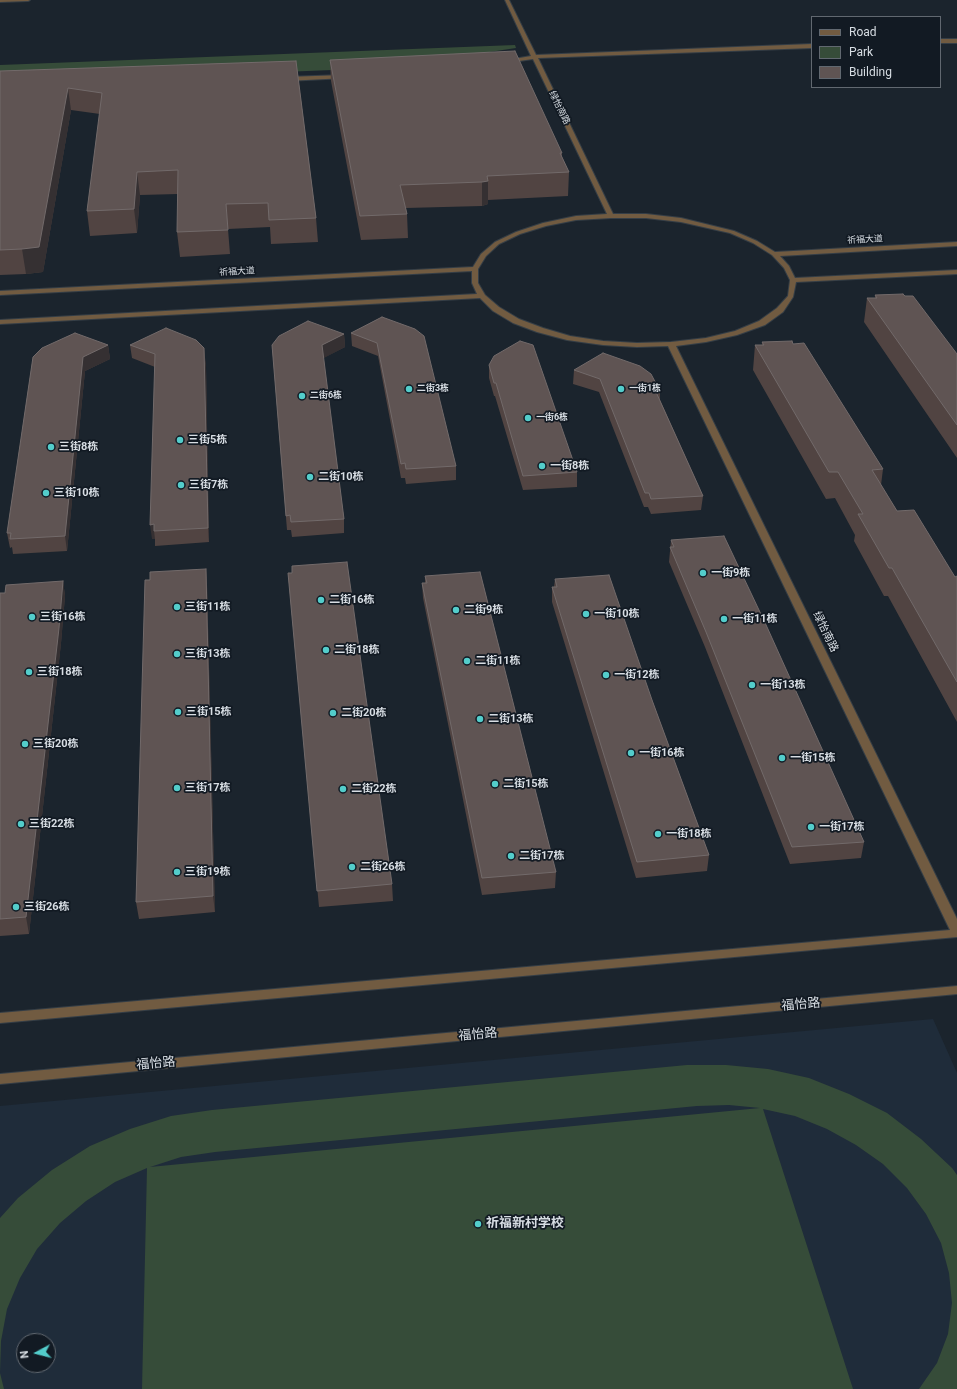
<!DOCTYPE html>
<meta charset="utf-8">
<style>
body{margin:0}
#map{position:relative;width:957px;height:1389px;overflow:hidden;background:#1b242d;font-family:Roboto,sans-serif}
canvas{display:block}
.legend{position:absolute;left:811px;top:16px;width:130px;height:72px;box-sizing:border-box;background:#121a23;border:1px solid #616870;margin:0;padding:5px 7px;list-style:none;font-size:12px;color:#d7dde3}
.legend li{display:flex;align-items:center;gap:8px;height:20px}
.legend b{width:20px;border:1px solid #616870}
.north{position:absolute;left:16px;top:1333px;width:40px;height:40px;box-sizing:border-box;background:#121a23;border:1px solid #616870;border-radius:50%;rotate:263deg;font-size:11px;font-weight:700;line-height:16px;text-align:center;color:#d7dde3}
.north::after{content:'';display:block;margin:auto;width:14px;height:18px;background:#53cdcb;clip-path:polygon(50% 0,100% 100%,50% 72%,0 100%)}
</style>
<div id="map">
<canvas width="957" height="1389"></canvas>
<ul class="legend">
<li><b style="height:5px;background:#715b41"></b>Road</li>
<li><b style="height:11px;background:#364c39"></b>Park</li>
<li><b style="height:11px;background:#5f5453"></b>Building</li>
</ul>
<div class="north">N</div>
</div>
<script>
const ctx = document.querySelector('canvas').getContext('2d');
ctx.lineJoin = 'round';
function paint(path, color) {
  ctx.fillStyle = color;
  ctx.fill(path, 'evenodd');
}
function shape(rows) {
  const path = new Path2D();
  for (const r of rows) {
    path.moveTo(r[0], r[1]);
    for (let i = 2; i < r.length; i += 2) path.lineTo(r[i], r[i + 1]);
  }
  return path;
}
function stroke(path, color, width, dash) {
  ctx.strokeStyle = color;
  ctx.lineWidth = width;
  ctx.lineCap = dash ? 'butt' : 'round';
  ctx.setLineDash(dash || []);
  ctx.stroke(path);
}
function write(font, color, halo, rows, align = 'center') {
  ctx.font = font + ' Roboto,"Noto Sans SC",sans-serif';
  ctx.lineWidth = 3.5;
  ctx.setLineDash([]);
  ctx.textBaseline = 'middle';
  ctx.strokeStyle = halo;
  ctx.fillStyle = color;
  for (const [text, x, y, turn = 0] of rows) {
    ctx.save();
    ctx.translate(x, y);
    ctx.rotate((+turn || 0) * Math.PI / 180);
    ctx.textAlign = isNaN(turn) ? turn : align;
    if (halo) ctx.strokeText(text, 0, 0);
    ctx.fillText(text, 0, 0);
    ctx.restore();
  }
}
paint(shape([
 [933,1019,957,1073,957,1389,0,1389,0,1106],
 [24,1341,48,1341,48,1365,24,1365]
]), '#1f2c3a');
paint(shape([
 [515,45,516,48,384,68,0,83,0,65],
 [687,1065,726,1065,768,1069,809,1078,849,1094,887,1113,921,1139,952,1168,957,1175,957,1389,919,1389,937,1363,948,1334,952,1303,949,1273,941,1243,926,1214,907,1188,883,1164,856,1145,827,1129,795,1116,763,1109,853,1389,142,1389,147,1168,115,1182,86,1201,60,1223,37,1249,20,1278,7,1309,1,1341,0,1373,4,1389,0,1389,0,1218,18,1198,52,1170,90,1146,130,1129,171,1116,212,1110],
 [729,1105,760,1108,150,1167,181,1157,215,1152,697,1106]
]), '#364c39');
const minor = shape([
 [0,0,30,0,28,1,0,2,0,0],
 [505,0,509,0,536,55,812,44,812,48,538,58,613,214,646,214,681,218,734,231,757,241,775,252,957,242,957,246,780,256,789,266,795,278,957,270,957,274,796,282,793,297,783,312,765,325,737,335,706,342,676,346,957,919,957,937,0,1023,0,1013,950,930,668,346,637,347,603,345,567,340,537,332,513,323,493,311,480,298,0,324,0,320,477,294,472,283,472,271,0,295,0,291,473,267,481,254,495,242,516,232,543,223,576,216,607,214,533,59,505,63,502,61,531,56,505,0],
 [611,218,646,218,681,222,730,233,753,243,772,255,784,268,790,280,788,296,777,308,759,321,735,331,706,338,671,342,637,343,603,341,570,336,543,328,519,319,499,307,485,295,478,283,478,269,486,256,499,244,520,234,546,226,576,220,611,218],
 [940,39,957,39,957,43,940,43,940,39],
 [344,75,346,76,346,78,286,81,283,79,286,77,344,75],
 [957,986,957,994,0,1084,0,1074,957,986]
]);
stroke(minor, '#353e46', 2);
paint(minor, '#715b41');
paint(shape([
 [330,60,562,153,562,157,569,172,568,196,488,200,488,204,482,206,406,208,407,214,408,238,361,240,331,81],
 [296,61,316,218,318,242,271,244,270,227,228,229,230,254,180,257,177,232,178,194,140,195,137,233,90,236,87,211,100,114,71,110,43,272,26,274,0,275,0,71],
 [875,295,905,296,957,354,957,458,864,322,867,298,875,298],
 [382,317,456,466,456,480,406,484,405,478,401,478,378,356,352,346,351,333],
 [344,334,345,347,323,358,344,519,344,533,292,537,291,530,287,530,272,345],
 [762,342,883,469,881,485,897,511,955,577,957,576,957,722,888,596,884,596,854,541,855,535,835,498,826,499,753,370,755,345,762,345],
 [108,345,110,359,85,371,67,551,13,554,12,547,10,548,7,533,33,357],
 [130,345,204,348,206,367,209,542,155,546,155,539,152,539,155,367,132,358],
 [489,365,577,472,577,487,523,490,495,396,494,396,489,378],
 [574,370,660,391,660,400,703,496,701,510,651,514,648,507,644,507,599,392,573,384],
 [671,540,864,842,861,858,790,864,705,647,669,562],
 [206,569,207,584,215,912,139,919,136,902,150,580],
 [288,573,392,884,393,901,319,907],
 [425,576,556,872,555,888,482,895,423,598,422,583,425,583],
 [555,579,652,700,709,855,707,871,636,878,552,602,552,587,554,587],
 [63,581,65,596,61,643,29,934,0,936,0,593,5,593]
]), '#514442');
paint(shape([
 [68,88,71,110,43,272,26,274,22,249],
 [137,172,140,195,137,233,134,209],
 [488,181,488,204,482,206,482,182],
 [344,334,345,347,322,359,322,345],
 [108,345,110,359,85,371,67,551,65,536,83,357],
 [204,354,206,367,209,542,208,528],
 [154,524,154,531,155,539,152,539,150,525],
 [206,569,207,584,215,912,213,896],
 [63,581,65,596,61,643,29,934,26,917]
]), '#353032');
const building = shape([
 [515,51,562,153,560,153,569,172,487,176,488,181,482,182,400,185,407,214,360,216,330,60,515,51],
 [296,61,316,218,269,220,268,203,226,204,228,230,177,232,178,170,137,172,134,209,87,211,102,93,68,88,39,247,22,249,0,250,0,71,296,61],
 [903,294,905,296,913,296,957,354,957,425,867,298,877,298,875,295,903,294],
 [382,317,415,329,424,336,456,466,406,469,405,463,401,464,377,343,351,333,382,317],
 [308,321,344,334,322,345,344,519,291,522,290,515,286,516,272,345,279,336,308,321],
 [166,328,196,340,204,348,208,528,154,531,154,524,150,525,155,354,130,345,166,328],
 [75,333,108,345,83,357,65,536,10,539,11,533,7,533,33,357,42,348,75,333],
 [520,341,533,345,577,472,523,476,496,383,494,383,489,365,494,356,520,341],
 [792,341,793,344,804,343,883,469,872,470,897,511,914,510,955,577,957,576,957,682,892,568,889,568,858,514,863,514,838,472,829,472,755,345,764,345,762,342,792,341],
 [603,353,640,366,651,374,660,391,656,392,703,496,651,499,649,493,645,493,600,379,574,370,603,353],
 [724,536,767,627,864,842,792,847,706,632,670,547,674,547,671,540,724,536],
 [347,562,392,884,317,891,288,573,292,573,292,566,347,562],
 [206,569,213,896,136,902,145,580,150,580,150,572,206,569],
 [480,572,556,872,482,878,422,583,427,583,425,576,480,572],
 [609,575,652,700,709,855,637,862,552,587,557,587,555,579,609,575],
 [63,581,59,628,26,917,0,919,0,593,5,593,6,585,63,581]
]);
paint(building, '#5f5453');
stroke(building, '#726a6a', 1);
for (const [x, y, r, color] of [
 [409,389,4,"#53cdcb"],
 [621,389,4,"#53cdcb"],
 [302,396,4,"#53cdcb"],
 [528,418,4,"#53cdcb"],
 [180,440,4,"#53cdcb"],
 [51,447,4,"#53cdcb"],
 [542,466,4,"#53cdcb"],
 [310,477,4,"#53cdcb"],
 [181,485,4,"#53cdcb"],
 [46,493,4,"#53cdcb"],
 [703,573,4,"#53cdcb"],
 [321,600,4,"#53cdcb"],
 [177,607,4,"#53cdcb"],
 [456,610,4,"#53cdcb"],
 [586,614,4,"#53cdcb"],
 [32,617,4,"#53cdcb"],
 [724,619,4,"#53cdcb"],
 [326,650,4,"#53cdcb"],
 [177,654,4,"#53cdcb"],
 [467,661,4,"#53cdcb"],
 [29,672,4,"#53cdcb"],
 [606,675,4,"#53cdcb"],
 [752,685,4,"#53cdcb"],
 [178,712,4,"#53cdcb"],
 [333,713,4,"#53cdcb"],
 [480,719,4,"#53cdcb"],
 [25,744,4,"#53cdcb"],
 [631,753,4,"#53cdcb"],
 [782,758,4,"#53cdcb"],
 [495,784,4,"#53cdcb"],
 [177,788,4,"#53cdcb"],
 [343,789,4,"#53cdcb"],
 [21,824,4,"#53cdcb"],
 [811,827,4,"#53cdcb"],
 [658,834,4,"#53cdcb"],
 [511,856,4,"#53cdcb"],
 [352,867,4,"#53cdcb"],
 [177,872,4,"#53cdcb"],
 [16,907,4,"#53cdcb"],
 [478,1224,4,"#53cdcb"]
]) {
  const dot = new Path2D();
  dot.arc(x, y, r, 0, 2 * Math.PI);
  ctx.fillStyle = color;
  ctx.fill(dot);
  stroke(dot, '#121a23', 1.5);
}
write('9px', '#d7dde3', '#121a23', [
 ["绿怡南路",559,108,64],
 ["祈福大道",865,240,-3],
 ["祈福大道",237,272,-3]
]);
write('bold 9px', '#d7dde3', '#121a23', [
 ["二街3栋",417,389],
 ["一街1栋",629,389],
 ["二街6栋",310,396],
 ["一街6栋",536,418]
], 'left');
write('bold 11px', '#d7dde3', '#121a23', [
 ["三街5栋",188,440],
 ["三街8栋",59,447],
 ["一街8栋",550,466],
 ["二街10栋",318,477],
 ["三街7栋",189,485],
 ["三街10栋",54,493],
 ["一街9栋",711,573],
 ["二街16栋",329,600],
 ["三街11栋",185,607],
 ["二街9栋",464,610],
 ["一街10栋",594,614],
 ["三街16栋",40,617],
 ["一街11栋",732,619],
 ["二街18栋",334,650],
 ["三街13栋",185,654],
 ["二街11栋",475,661],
 ["三街18栋",37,672],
 ["一街12栋",614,675],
 ["一街13栋",760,685],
 ["三街15栋",186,712],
 ["二街20栋",341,713],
 ["二街13栋",488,719],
 ["三街20栋",33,744],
 ["一街16栋",639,753],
 ["一街15栋",790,758],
 ["二街15栋",503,784],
 ["三街17栋",185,788],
 ["二街22栋",351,789],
 ["三街22栋",29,824],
 ["一街17栋",819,827],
 ["一街18栋",666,834],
 ["二街17栋",519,856],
 ["二街26栋",360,867],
 ["三街19栋",185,872],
 ["三街26栋",24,907]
], 'left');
write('11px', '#d7dde3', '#121a23', [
 ["绿怡南路",825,632,64]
]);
write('13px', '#d7dde3', '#121a23', [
 ["福怡路",801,1005,-5],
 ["福怡路",478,1035,-5],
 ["福怡路",156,1064,-5]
]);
write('bold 13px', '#d7dde3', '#121a23', [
 ["祈福新村学校",486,1224]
], 'left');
</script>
